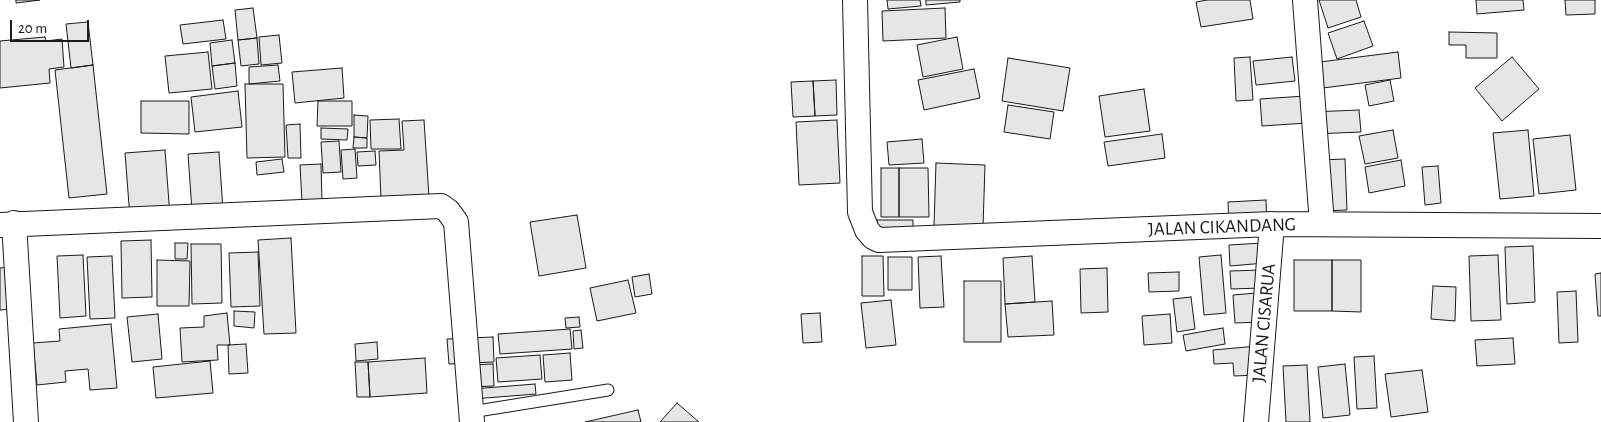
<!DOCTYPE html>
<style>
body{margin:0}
#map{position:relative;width:1601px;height:422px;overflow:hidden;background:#fff;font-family:"Alegreya Sans",sans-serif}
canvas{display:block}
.scale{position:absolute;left:10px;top:20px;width:79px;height:22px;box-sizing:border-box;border:2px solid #1a1a1a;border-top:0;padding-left:6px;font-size:15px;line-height:18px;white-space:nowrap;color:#1a1a1a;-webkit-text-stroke:4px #fff;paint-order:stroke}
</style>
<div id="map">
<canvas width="1601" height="422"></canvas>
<div class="scale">20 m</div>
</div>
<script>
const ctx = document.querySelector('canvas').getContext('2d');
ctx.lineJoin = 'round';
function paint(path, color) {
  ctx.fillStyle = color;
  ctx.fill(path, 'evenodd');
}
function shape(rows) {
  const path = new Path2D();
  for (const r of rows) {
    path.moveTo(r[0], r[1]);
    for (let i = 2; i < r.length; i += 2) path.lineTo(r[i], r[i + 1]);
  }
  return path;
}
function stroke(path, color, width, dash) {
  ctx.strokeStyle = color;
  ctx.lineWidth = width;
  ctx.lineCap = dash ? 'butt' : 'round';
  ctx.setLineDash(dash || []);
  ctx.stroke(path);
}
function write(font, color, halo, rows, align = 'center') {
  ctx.font = font + ' "Alegreya Sans",sans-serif';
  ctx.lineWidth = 4;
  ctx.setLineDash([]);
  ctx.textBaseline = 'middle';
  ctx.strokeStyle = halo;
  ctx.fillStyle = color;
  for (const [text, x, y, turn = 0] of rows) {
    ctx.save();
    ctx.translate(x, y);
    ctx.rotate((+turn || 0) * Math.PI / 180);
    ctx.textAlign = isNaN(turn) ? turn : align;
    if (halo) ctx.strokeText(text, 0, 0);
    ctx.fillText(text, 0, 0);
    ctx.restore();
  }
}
const building = shape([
 [16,0,40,0,16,3,16,0],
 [887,0,920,0,921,6,888,9,887,0],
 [926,0,960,0,960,2,926,5,926,0],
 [1207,0,1250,0,1253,19,1201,27,1196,2,1207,0],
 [1319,0,1356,0,1361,17,1328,28,1319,0],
 [1476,0,1523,0,1524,10,1477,14,1476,0],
 [1565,0,1595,0,1595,14,1566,15,1565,0],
 [253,8,257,38,238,40,235,10,253,8],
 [945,8,946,38,883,41,882,11,945,8],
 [223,20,226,39,183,44,180,25,223,20],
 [1364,21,1373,46,1337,59,1328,33,1364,21],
 [88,22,93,65,71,68,66,24,88,22],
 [1449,32,1497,33,1497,58,1466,58,1466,45,1449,45,1449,32],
 [279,35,282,63,261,65,259,37,279,35],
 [45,37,46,41,62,39,64,67,49,69,50,83,0,88,0,41,45,37],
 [957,37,963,69,923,77,917,45,957,37],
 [257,38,259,64,241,66,238,40,257,38],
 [232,40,235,63,212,66,210,43,232,40],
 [208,52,212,89,169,93,165,56,208,52],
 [1398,52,1401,78,1323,88,1320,62,1398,52],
 [1250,57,1253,100,1236,101,1234,58,1250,57],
 [1292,57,1295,81,1256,85,1253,61,1292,57],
 [1512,57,1539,89,1502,121,1475,88,1512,57],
 [1008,58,1070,68,1063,111,1002,101,1008,58],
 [235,63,237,86,215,89,212,66,235,63],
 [93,65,107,194,69,198,55,70,93,65],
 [278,65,280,81,249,84,249,67,278,65],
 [342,68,344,98,295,103,292,72,342,68],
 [974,69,980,98,924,110,918,80,974,69],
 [836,80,837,115,815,116,813,81,836,80],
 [1390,80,1394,101,1369,106,1365,85,1390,80],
 [813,81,815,116,793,117,791,82,813,81],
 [245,84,283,84,285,157,247,158,245,84],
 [1144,89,1150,131,1105,137,1099,96,1144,89],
 [238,91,242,127,195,132,191,97,238,91],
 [1305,96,1307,123,1262,126,1260,99,1305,96],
 [141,101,189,101,189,134,141,133,141,101],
 [318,101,352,101,352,126,317,126,318,101],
 [1008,105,1054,112,1050,139,1004,132,1008,105],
 [1359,110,1361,132,1312,134,1311,112,1359,110],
 [354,115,368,116,367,138,354,137,354,115],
 [399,119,401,149,371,149,370,120,399,119],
 [424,120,429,197,381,199,379,151,404,150,402,121,424,120],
 [837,120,840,183,799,185,796,122,837,120],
 [300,124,301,158,288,158,286,125,300,124],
 [321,128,348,129,347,140,321,139,321,128],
 [1393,130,1398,158,1365,164,1359,136,1393,130],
 [1528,130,1534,196,1500,199,1493,133,1528,130],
 [1162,134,1165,158,1108,166,1104,142,1162,134],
 [1570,135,1576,190,1539,194,1533,139,1570,135],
 [354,137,367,138,367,148,353,148,354,137],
 [922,139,924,163,889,165,887,142,922,139],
 [339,141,341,172,323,173,321,142,339,141],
 [355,149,357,178,343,179,341,150,355,149],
 [165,150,170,216,130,218,125,153,165,150],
 [375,151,376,165,358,166,357,152,375,151],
 [219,152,223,210,192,211,188,154,219,152],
 [282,159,284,172,257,175,256,162,282,159],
 [1345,159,1347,210,1322,211,1320,160,1345,159],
 [1401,160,1405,186,1369,193,1365,167,1401,160],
 [936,163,985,165,983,227,934,226,936,163],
 [321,164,322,202,302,202,300,165,321,164],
 [1438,166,1441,203,1425,205,1422,167,1438,166],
 [881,168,899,168,899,217,881,217,881,168],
 [899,168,928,168,929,217,899,217,899,168],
 [1266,200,1267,229,1229,230,1228,202,1266,200],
 [577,215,586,268,539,276,530,222,577,215],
 [877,220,913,220,913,228,877,228,877,220],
 [291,238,296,333,264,334,258,240,291,238],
 [151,240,152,297,122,298,121,241,151,240],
 [175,243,188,243,187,259,175,259,175,243],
 [1263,243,1265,263,1230,266,1229,245,1263,243],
 [191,244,221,244,222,303,192,304,191,244],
 [1533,246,1535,302,1507,304,1505,247,1533,246],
 [258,252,260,306,231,307,229,253,258,252],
 [83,255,86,316,60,318,57,256,83,255],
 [1221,255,1226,313,1204,315,1199,257,1221,255],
 [1498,255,1501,320,1471,321,1469,256,1498,255],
 [112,256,115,318,90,319,87,257,112,256],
 [862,256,883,256,884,296,862,296,862,256],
 [941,256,944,307,920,308,918,257,941,256],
 [1032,256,1035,302,1005,304,1003,258,1032,256],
 [888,257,912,257,912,290,888,290,888,257],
 [157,260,190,261,189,306,157,306,157,260],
 [1294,260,1332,260,1332,311,1294,311,1294,260],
 [1332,260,1361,260,1361,312,1332,311,1332,260],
 [11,267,14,309,0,310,0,268,11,267],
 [1107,268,1108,312,1081,313,1080,269,1107,268],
 [1261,270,1262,288,1231,289,1230,271,1261,270],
 [1179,272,1179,291,1149,292,1148,273,1179,272],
 [1601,273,1601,316,1598,316,1595,274,1601,273],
 [649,274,652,294,635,297,632,277,649,274],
 [628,280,636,313,597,321,590,288,628,280],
 [964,281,1001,281,1001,342,964,342,964,281],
 [1433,286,1456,287,1455,321,1431,319,1433,286],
 [1576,291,1578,342,1559,343,1557,292,1576,291],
 [1257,293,1259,322,1235,323,1233,295,1257,293],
 [1191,297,1195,329,1177,332,1173,299,1191,297],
 [891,300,896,345,866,348,861,303,891,300],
 [1052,301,1054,335,1008,337,1005,304,1052,301],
 [234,311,255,312,254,328,234,326,234,311],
 [227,313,230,345,217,345,218,360,182,362,180,328,204,327,204,316,227,313],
 [820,313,822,342,803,343,801,314,820,313],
 [158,314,162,359,132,362,127,317,158,314],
 [1170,314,1172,343,1144,345,1142,316,1170,314],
 [579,317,580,327,566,328,565,318,579,317],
 [111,324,117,388,90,390,88,369,65,371,66,382,37,385,33,343,60,341,59,329,111,324],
 [1223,328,1225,344,1186,351,1183,335,1223,328],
 [570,329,572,349,500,354,498,334,570,329],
 [581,330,583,348,574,349,573,331,581,330],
 [493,337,494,362,449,364,447,339,493,337],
 [1513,338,1515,364,1477,366,1475,340,1513,338],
 [377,342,378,359,356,361,355,344,377,342],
 [246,344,248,373,229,374,228,345,246,344],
 [1258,346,1259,375,1234,376,1233,363,1214,364,1213,350,1258,346],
 [570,353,572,380,545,382,543,355,570,353],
 [540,355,542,379,498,382,496,358,540,355],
 [1374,356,1377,408,1357,409,1354,357,1374,356],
 [425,358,427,393,370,397,368,362,425,358],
 [210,361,213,393,156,398,153,367,210,361],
 [355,362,368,362,370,397,357,397,355,362],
 [493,364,494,386,470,387,470,365,493,364],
 [1345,364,1350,415,1323,418,1318,367,1345,364],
 [1307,365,1310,422,1286,422,1283,366,1307,365],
 [1422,370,1428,412,1391,417,1385,374,1422,370],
 [535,384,536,394,473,399,472,389,535,384],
 [677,403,699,422,660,422,677,403],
 [638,410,641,422,585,422,638,410]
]);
paint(building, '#e6e6e6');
stroke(building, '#1a1a1a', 1);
const lane = shape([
 [471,412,608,390]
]);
const street = shape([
 [855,0,860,212,867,230,873,237,879,240,1272,224,1601,226],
 [1305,0,1322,224],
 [14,223,26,422],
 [0,225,441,206,448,211,456,222,472,422],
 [1256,422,1272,224]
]);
stroke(lane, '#1a1a1a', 13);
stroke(street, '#1a1a1a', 26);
stroke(lane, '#fff', 11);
stroke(street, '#fff', 24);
write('19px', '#1a1a1a', '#fff', [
 ["JALAN CIKANDANG",1222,227,-2],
 ["JALAN CISARUA",1264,323,-85]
]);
</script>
